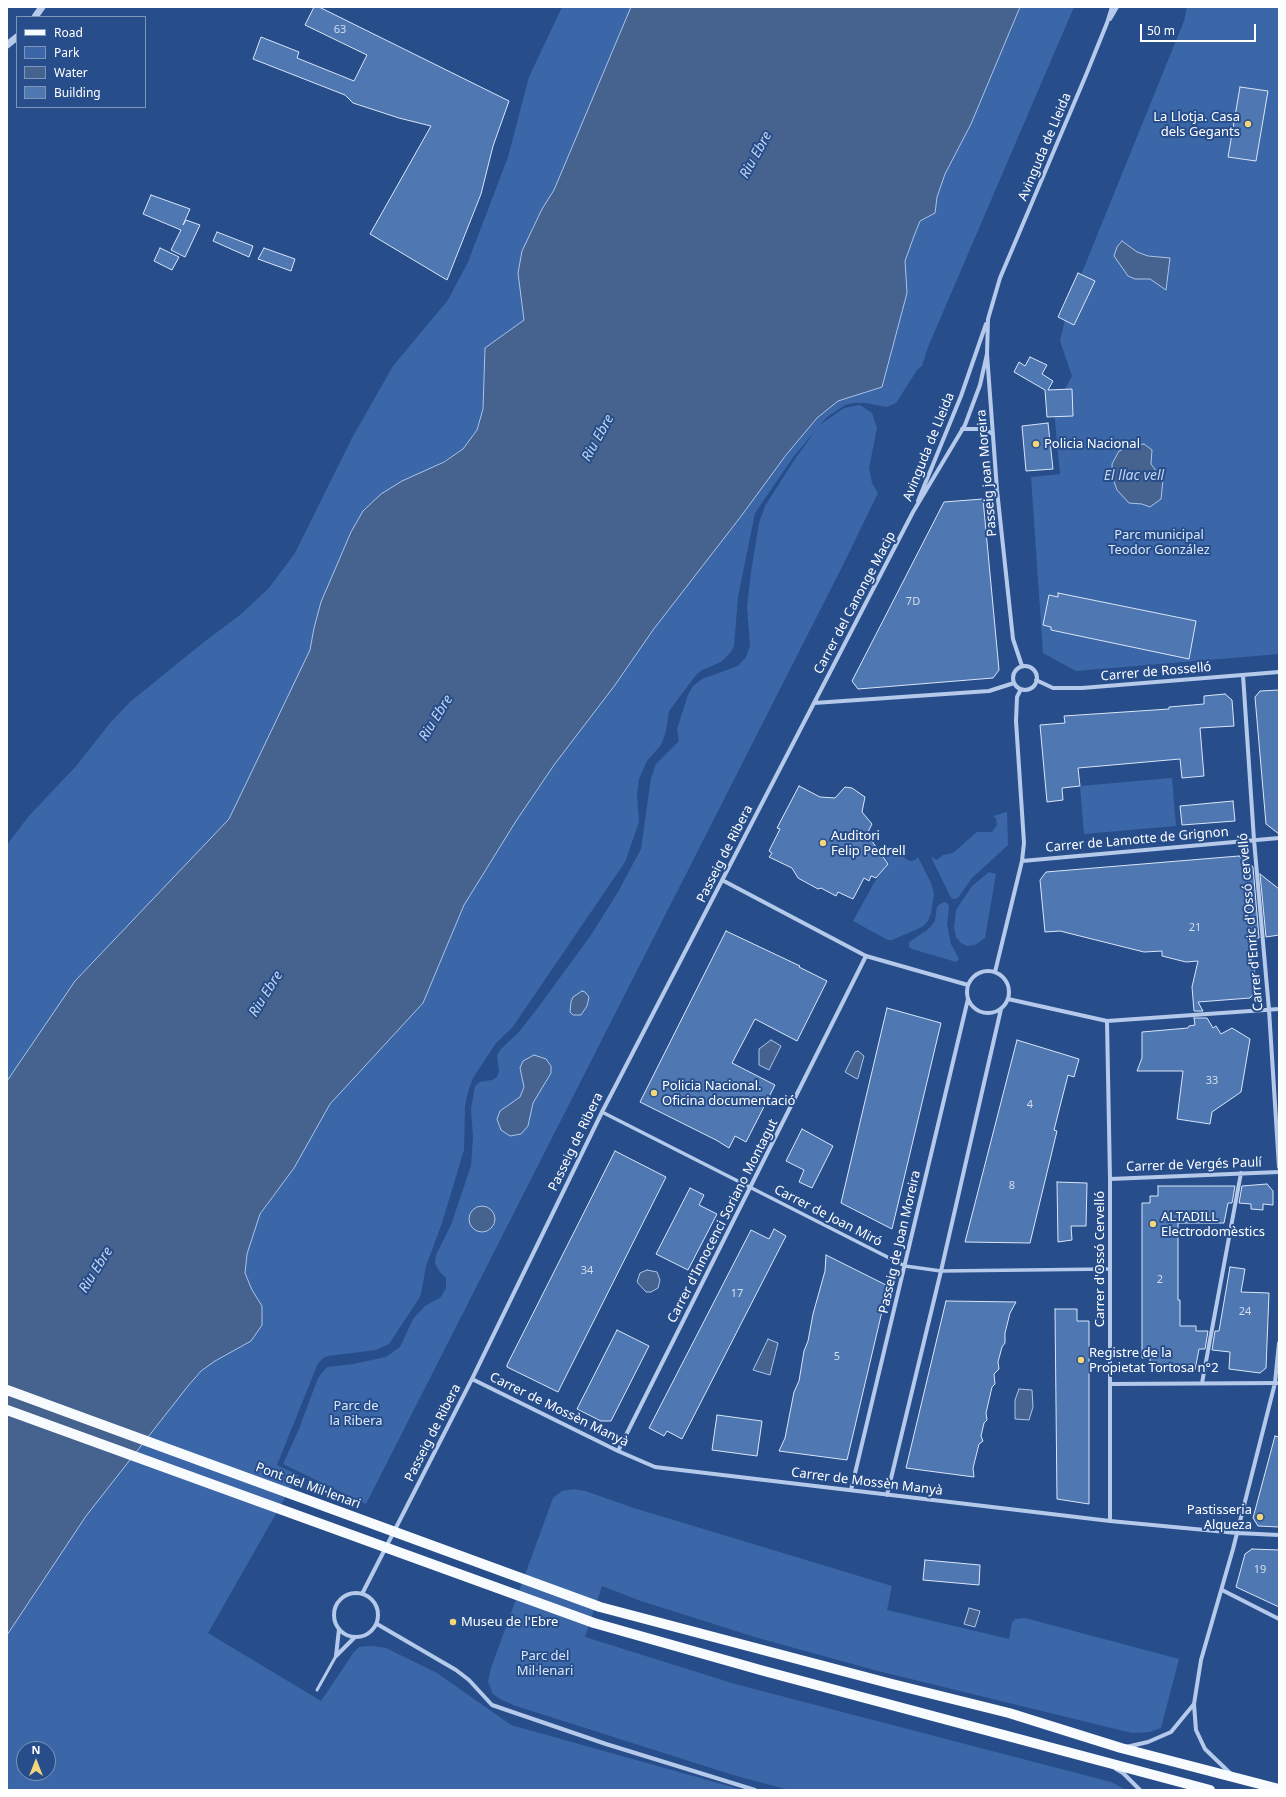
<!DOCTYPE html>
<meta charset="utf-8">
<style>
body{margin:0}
#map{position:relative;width:1286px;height:1797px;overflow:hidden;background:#274e8b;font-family:"Noto Sans",sans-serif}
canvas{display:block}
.frame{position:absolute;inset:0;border:8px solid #fff;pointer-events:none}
.legend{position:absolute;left:16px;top:16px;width:130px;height:92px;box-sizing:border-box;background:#274e8b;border:1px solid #7d95b9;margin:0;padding:5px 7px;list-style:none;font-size:12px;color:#fff}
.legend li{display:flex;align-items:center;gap:8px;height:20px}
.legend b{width:20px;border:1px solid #7d95b9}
.north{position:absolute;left:16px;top:1741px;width:40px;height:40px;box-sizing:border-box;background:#274e8b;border:1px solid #7d95b9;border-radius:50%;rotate:0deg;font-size:11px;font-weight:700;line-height:16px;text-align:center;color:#fff}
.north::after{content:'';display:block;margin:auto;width:14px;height:18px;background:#f3d57a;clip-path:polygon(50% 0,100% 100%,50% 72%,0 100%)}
.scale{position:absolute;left:1140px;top:24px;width:116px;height:18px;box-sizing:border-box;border:2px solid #fff;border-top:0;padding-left:5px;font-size:12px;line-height:14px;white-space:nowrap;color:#fff;-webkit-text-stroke:3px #274e8b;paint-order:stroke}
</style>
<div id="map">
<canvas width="1286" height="1797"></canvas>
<div class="frame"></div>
<ul class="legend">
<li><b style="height:5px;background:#f8fbfe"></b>Road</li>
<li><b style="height:11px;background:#3b67a8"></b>Park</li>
<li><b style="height:11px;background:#46628e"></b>Water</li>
<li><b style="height:11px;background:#4f77b2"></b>Building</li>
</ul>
<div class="north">N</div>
<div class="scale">50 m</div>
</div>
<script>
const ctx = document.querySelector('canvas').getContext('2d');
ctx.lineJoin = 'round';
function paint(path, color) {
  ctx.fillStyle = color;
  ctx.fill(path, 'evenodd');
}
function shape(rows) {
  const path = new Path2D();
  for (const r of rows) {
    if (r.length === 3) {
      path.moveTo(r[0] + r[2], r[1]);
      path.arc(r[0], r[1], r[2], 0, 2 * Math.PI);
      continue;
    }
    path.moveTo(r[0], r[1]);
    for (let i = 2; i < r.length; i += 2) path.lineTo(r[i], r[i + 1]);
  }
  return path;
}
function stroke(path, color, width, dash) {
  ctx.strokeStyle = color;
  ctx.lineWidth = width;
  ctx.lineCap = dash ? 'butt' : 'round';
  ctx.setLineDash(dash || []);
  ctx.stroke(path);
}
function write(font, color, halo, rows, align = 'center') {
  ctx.font = font + ' "Noto Sans",sans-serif';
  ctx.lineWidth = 4;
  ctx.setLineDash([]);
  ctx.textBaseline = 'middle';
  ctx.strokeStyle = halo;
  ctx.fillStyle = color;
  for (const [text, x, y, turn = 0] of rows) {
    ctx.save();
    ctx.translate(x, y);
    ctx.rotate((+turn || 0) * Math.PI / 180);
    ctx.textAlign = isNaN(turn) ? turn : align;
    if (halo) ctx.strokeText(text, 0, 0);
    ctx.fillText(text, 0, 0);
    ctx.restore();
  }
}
paint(shape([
 [562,7,631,7,554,190,531,230,521,298,524,320,485,348,483,409,477,430,463,449,363,511,351,532,321,602,314,628,310,650,229,819,75,981,7,1081,7,845,28,817,77,765,110,723,130,702,204,642,240,615,269,588,295,553,352,438,393,366,448,300,468,262,508,157,529,77],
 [1020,7,1074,7,928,347,922,366,917,370,896,403,887,407,865,403,853,403,845,405,827,417,820,425,844,408,860,405,872,413,877,428,869,468,872,483,878,493,842,567,366,1504,283,1464,299,1429,318,1378,327,1367,353,1364,386,1357,400,1347,413,1319,425,1306,441,1297,446,1288,446,1278,439,1271,435,1263,436,1255,451,1225,471,1166,473,1137,471,1109,475,1086,480,1082,492,1080,497,1077,499,1071,497,1055,501,1049,519,1032,540,1005,591,935,618,892,641,849,651,778,656,764,679,741,677,729,688,695,693,686,702,679,738,666,746,657,750,646,747,606,751,572,759,523,765,506,793,462,816,430,794,456,755,513,738,597,734,646,731,652,721,662,702,670,696,675,669,711,666,731,661,745,647,761,639,779,637,794,639,822,625,862,512,1028,496,1043,473,1078,468,1092,465,1106,464,1150,442,1223,426,1266,421,1294,418,1300,389,1344,376,1350,328,1356,323,1358,318,1363,277,1465,298,1475,208,1633,321,1701,354,1652,359,1647,372,1646,386,1648,437,1673,511,1725,743,1790,7,1790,7,1635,86,1516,188,1386,201,1371,215,1361,251,1341,262,1306,252,1290,245,1273,247,1254,260,1214,294,1168,330,1104,423,1003,464,905,516,821,554,765,615,685,653,630,742,515,786,455,817,418,838,401,882,387,907,293,905,261,914,236,920,221,935,213,937,197,945,174,971,124],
 [24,1749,48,1749,48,1773,24,1773],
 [1187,7,1279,7,1279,654,1076,671,1043,653,1031,477,1060,474,1054,410,1072,376,1060,341,1068,307,1184,21],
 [1172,778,1176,826,1084,834,1080,786],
 [1007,812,1008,845,972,878,958,898,954,899,951,898,931,857,937,860,943,855,953,853,977,832,992,832,997,825,996,818,993,816],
 [896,851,900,852,906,859,910,861,915,860,918,857,931,883,934,894,931,913,928,921,922,927,892,940,888,940,853,921,874,883,889,863,885,858],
 [989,872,996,874,985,938,975,945,967,946,961,943,956,937,954,928,956,910,972,886],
 [945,902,948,904,949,908,947,924,951,944,959,959,956,962,912,949,909,947,909,942,926,931,932,925,935,921,937,907,940,904],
 [574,1489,585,1491,634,1508,892,1586,887,1610,1009,1639,1012,1623,1015,1619,1025,1618,1179,1659,1161,1728,1149,1732,1132,1733,878,1671,758,1638,641,1601,602,1586,585,1637,735,1684,1111,1782,1126,1790,789,1790,733,1775,516,1706,502,1700,493,1694,488,1682,491,1668,553,1498,562,1491]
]), '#3b67a8');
const water = shape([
 [631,7,1020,7,971,124,945,174,937,197,935,213,920,221,914,236,905,261,907,293,882,387,838,401,817,418,786,455,742,515,653,630,615,685,554,765,516,821,464,905,423,1003,330,1104,294,1168,260,1214,247,1254,245,1273,252,1290,262,1306,262,1325,251,1341,215,1361,201,1371,188,1386,86,1516,7,1635,7,1081,75,981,229,819,310,650,314,628,321,602,351,532,363,511,381,494,402,481,444,462,463,449,477,430,483,409,485,348,524,320,518,273,522,251,542,209,554,190,631,7],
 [1122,241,1137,252,1148,256,1170,258,1166,290,1150,279,1135,279,1128,276,1114,256,1117,247,1122,241],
 [1144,444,1152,450,1151,464,1163,480,1161,499,1150,507,1142,504,1129,503,1117,490,1113,479,1112,464,1119,451,1131,446,1144,444],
 [582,991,585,992,589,997,587,1006,581,1015,573,1015,570,1012,571,1002,573,997,582,991],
 [771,1040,781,1046,769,1070,759,1065,759,1049,771,1040],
 [858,1051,864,1056,858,1078,857,1079,845,1072,855,1052,858,1051],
 [534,1055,546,1059,551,1066,551,1073,533,1103,528,1126,521,1134,510,1136,501,1130,497,1119,500,1111,520,1097,524,1087,520,1068,523,1061,534,1055],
 [482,1219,13],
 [647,1270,657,1272,660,1280,658,1288,651,1292,646,1292,637,1282,640,1273,647,1270],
 [768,1339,778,1343,770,1375,753,1370,768,1339],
 [1019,1389,1032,1390,1033,1407,1029,1420,1015,1419,1015,1400,1019,1389],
 [969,1608,980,1611,975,1627,964,1624,969,1608]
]);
paint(water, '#46628e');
stroke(water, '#aac5ea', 1);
const building = shape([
 [314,7,319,7,509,101,493,146,481,194,447,280,370,234,431,126,399,118,353,103,345,95,253,59,261,37,299,52,297,58,354,81,367,55,305,25,314,7],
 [1240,87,1268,91,1256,161,1228,157,1240,87],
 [151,195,190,209,183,225,186,220,200,225,185,257,171,250,181,230,143,214,151,195],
 [217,232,253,246,249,257,213,241,217,232],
 [160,248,179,257,172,270,154,261,160,248],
 [264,248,295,259,291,271,258,259,264,248],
 [1078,273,1095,281,1074,325,1058,317,1078,273],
 [1030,357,1047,365,1042,374,1053,381,1048,390,1072,389,1073,416,1047,417,1045,390,1014,372,1019,362,1025,366,1030,357],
 [1048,423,1053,469,1026,471,1022,426,1048,423],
 [983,499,999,670,993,678,858,689,852,681,944,502,983,499],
 [1058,593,1196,621,1189,659,1051,630,1051,627,1043,625,1049,595,1058,597,1058,593],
 [1279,690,1279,834,1266,824,1255,697,1260,691,1279,690],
 [1225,694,1232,700,1234,726,1200,728,1204,776,1182,778,1180,759,1078,768,1080,786,1062,788,1063,800,1047,802,1040,725,1065,723,1064,716,1169,709,1169,707,1204,704,1204,696,1225,694],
 [799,786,820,797,835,798,845,787,852,788,865,797,862,812,872,824,867,834,888,864,876,878,871,876,869,881,864,878,853,899,838,892,836,896,821,888,818,889,798,878,792,868,769,857,772,853,769,851,780,829,777,828,799,786],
 [1233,801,1235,821,1182,825,1180,806,1233,801],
 [1239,856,1253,867,1259,938,1252,938,1256,991,1250,998,1198,1002,1203,1011,1194,1011,1192,987,1198,961,1186,962,1162,956,1162,951,1144,952,1060,931,1045,932,1040,880,1046,872,1239,856],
 [1260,874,1279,889,1279,935,1266,937,1260,874],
 [726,931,800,966,799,967,827,981,797,1041,755,1019,732,1063,775,1085,746,1142,735,1136,729,1148,716,1140,640,1102,726,931],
 [887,1008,941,1023,892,1229,841,1203,887,1008],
 [1194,1018,1207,1018,1213,1028,1216,1026,1221,1034,1232,1028,1250,1039,1241,1092,1212,1112,1210,1124,1177,1119,1183,1071,1137,1071,1142,1058,1142,1032,1188,1028,1189,1026,1195,1025,1194,1018],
 [1017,1040,1079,1059,1074,1077,1068,1075,1054,1130,1057,1131,1030,1243,965,1242,1017,1040],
 [802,1129,833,1146,812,1188,799,1182,804,1170,786,1161,802,1129],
 [615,1151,666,1177,558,1392,507,1367,507,1365,615,1151],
 [1057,1182,1087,1183,1086,1226,1071,1226,1072,1240,1058,1242,1057,1182],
 [1267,1184,1273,1191,1273,1205,1263,1204,1263,1210,1251,1209,1251,1204,1239,1203,1242,1186,1267,1184],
 [1158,1186,1235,1186,1232,1203,1228,1203,1224,1223,1178,1223,1178,1300,1180,1300,1180,1326,1196,1326,1196,1331,1208,1331,1205,1349,1199,1349,1195,1370,1158,1370,1158,1365,1150,1365,1150,1358,1142,1358,1142,1203,1150,1203,1150,1196,1158,1196,1158,1186],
 [690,1188,704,1195,699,1205,717,1214,688,1270,656,1254,690,1188],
 [774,1229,786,1236,682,1439,667,1431,664,1436,649,1428,751,1230,769,1239,774,1229],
 [826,1255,888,1286,847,1460,779,1451,785,1438,794,1392,799,1381,804,1351,808,1341,813,1314,825,1271,826,1255],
 [1230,1267,1245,1269,1241,1292,1269,1293,1266,1368,1260,1373,1229,1369,1230,1352,1212,1350,1215,1331,1219,1331,1230,1267],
 [946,1301,1016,1302,1010,1313,1005,1333,1005,1343,1002,1347,998,1362,999,1369,994,1374,995,1384,992,1387,986,1413,987,1420,984,1423,981,1436,983,1441,979,1444,973,1468,974,1477,906,1468,946,1301],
 [1055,1309,1077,1309,1077,1321,1089,1321,1089,1504,1057,1499,1055,1309],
 [617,1330,649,1346,611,1421,601,1421,577,1409,617,1330],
 [717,1415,762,1421,757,1456,712,1450,717,1415],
 [1275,1436,1279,1437,1279,1527,1258,1526,1253,1518,1275,1436],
 [1252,1549,1279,1550,1279,1607,1236,1587,1245,1554,1252,1549],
 [925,1560,980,1565,979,1585,923,1580,925,1560]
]);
paint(building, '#4f77b2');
stroke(building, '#d9e6f8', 1);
stroke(shape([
 [317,1690,336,1656]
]), '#b5caea', 3);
stroke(shape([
 [602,1112,905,1266,941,1271,1110,1269]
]), '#b5caea', 3.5);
stroke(shape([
 [1110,19,1117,7],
 [962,429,983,429,993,434],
 [918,501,961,396,986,324],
 [1022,666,1013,639,997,490,987,354,988,319,1000,278,1086,75,1107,23,1112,7],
 [1025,678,12],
 [1243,675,1254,840,1269,1010,1279,1167],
 [1036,680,1053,688,1082,688,1279,672],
 [814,703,989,691,1014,683],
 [1022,861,1279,838],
 [722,880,866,956,968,985],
 [988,992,21],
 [995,972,1022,861,1024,843,1016,721,1017,697,1021,689],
 [1008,999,1107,1021,1279,1009],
 [1107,1021,1110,1179,1110,1521],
 [1110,1179,1279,1172],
 [472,1379,618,1451,655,1467,1110,1521,1237,1533,1279,1535],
 [1202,1383,1241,1173],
 [1111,1384,1279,1383],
 [618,1451,866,956],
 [851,1490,968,999],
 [887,1495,941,1271,1001,1009],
 [1222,1590,1279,1619],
 [356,1615,22],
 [362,1594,472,1379,602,1112,913,512,965,425,980,385,987,354],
 [377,1624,456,1670,469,1680,492,1705,606,1744,755,1790],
 [339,1629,336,1656,355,1637],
 [1126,1747,1148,1742,1171,1732,1194,1704],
 [1116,1769,1123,1773,1140,1790],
 [1230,1773,1205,1749,1196,1730,1194,1704,1201,1660,1233,1549,1275,1383,1279,1343]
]), '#b5caea', 4);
stroke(shape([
 [35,17,42,7],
 [7,45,17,37]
]), '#b5caea', 7);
stroke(shape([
 [7,1390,600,1607,892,1684,1009,1713,1121,1748,1279,1789],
 [7,1410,594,1623,764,1671,1210,1790]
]), '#f8fbfe', 10);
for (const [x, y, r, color] of [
 [1248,124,4,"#f3d57a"],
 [1036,444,4,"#f3d57a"],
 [823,843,4,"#f3d57a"],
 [654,1093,4,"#f3d57a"],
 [1153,1224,4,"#f3d57a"],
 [1081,1360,4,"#f3d57a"],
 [1260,1517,4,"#f3d57a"],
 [453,1622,4,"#f3d57a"]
]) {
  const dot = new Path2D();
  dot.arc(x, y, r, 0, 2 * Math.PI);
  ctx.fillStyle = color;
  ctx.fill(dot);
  stroke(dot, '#274e8b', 1.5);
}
write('11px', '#d3ddec', null, [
 ["63",340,30],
 ["7D",913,602],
 ["21",1195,928],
 ["33",1212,1081],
 ["4",1030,1105],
 ["8",1012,1186],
 ["34",587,1271],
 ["2",1160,1280],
 ["17",737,1294],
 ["24",1245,1312],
 ["5",837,1357],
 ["19",1260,1570]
]);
write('13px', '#fff', '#274e8b', [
 ["La Llotja. Casa",1240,117,"right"],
 ["dels Gegants",1240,132,"right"],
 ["Policia Nacional",1044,444],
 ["Auditori",831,836],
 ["Felip Pedrell",831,851],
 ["Policia Nacional.",662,1086],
 ["Oficina documentació",662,1101],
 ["ALTADILL",1161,1217],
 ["Electrodomèstics",1161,1232],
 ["Registre de la",1089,1353],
 ["Propietat Tortosa n°2",1089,1368],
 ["Pastisseria",1252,1510,"right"],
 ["Alqueza",1252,1525,"right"],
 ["Museu de l'Ebre",461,1622]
], 'left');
write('13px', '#fff', '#274e8b', [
 ["Avinguda de Lleida",1045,147,-67],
 ["Avinguda de Lleida",929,447,-68],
 ["Passeig joan Moreira",987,473,-95],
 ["Carrer del Canonge Macip",855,603,-62],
 ["Carrer de Rosselló",1156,672,-5],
 ["Carrer de Lamotte de Grignon",1137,840,-5],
 ["Passeig de Ribera",725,854,-63],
 ["Carrer d'Enric d'Ossó cervelló",1251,922,-95],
 ["Passeig de Ribera",576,1142,-64],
 ["Carrer de Vergés Paulí",1194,1165,-2],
 ["Carrer de Joan Miró",828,1216,27],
 ["Carrer d'Innocenci Soriano Montagut",723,1221,-63],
 ["Passeig de Joan Moreira",900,1242,-77],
 ["Carrer d'Ossó Cervelló",1100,1259,-90],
 ["Carrer de Mossèn Manyà",559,1410,26],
 ["Passeig de Ribera",433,1433,-63],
 ["Carrer de Mossèn Manyà",867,1482,7],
 ["Pont del Mil·lenari",308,1486,20]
]);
write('13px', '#d9e6f8', '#274e8b', [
 ["Parc municipal",1159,535],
 ["Teodor González",1159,550],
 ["Parc de",356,1406],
 ["la Ribera",356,1421],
 ["Parc del",545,1656],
 ["Mil·lenari",545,1671]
]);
write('italic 14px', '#c1d5f1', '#274e8b', [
 ["Riu Ebre",756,155,-61],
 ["Riu Ebre",598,438,-61],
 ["El llac vell",1134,476],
 ["Riu Ebre",436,718,-58],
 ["Riu Ebre",266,994,-58],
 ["Riu Ebre",96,1270,-58]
]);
</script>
